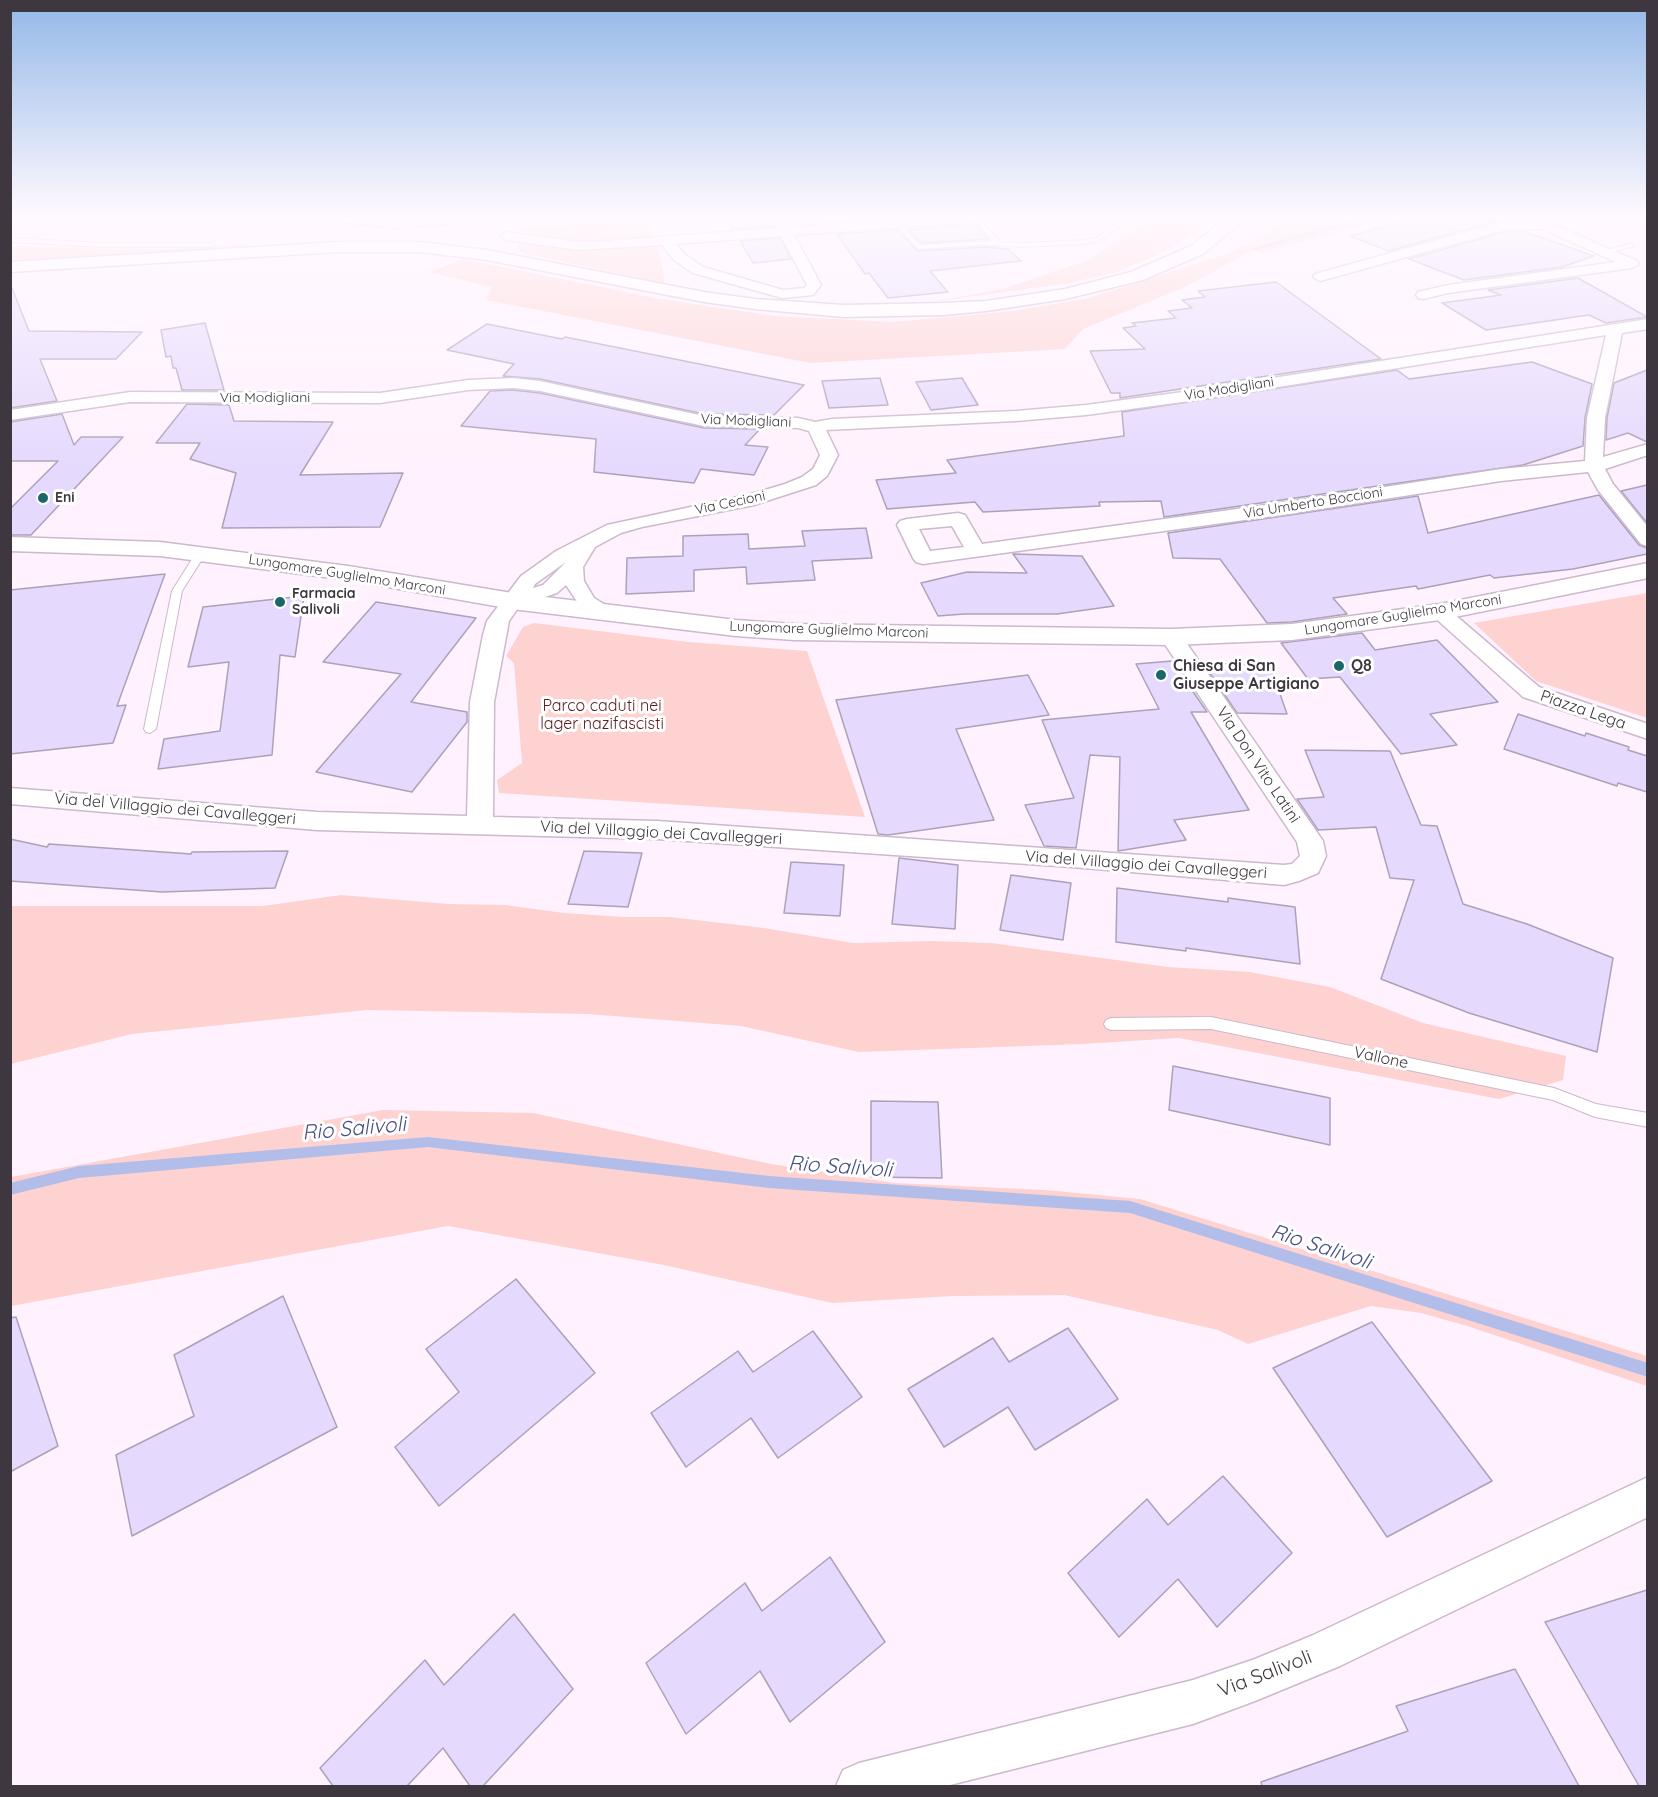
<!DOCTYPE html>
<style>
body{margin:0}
#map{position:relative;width:1658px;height:1797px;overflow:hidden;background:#fff2fe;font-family:Quicksand,sans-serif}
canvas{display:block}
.frame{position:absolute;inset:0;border:12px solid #3f373f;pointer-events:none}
</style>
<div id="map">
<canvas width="1658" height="1797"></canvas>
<div class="frame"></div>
</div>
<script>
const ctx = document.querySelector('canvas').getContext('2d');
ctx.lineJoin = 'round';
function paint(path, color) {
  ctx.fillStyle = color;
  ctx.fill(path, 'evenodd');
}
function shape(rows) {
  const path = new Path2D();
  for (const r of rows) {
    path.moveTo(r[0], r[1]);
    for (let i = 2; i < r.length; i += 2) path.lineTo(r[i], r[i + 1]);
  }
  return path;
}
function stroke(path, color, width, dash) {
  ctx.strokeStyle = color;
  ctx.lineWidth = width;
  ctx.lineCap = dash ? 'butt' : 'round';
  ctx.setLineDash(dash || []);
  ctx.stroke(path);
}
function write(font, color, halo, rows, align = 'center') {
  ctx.font = font + ' Quicksand,sans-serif';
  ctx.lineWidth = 6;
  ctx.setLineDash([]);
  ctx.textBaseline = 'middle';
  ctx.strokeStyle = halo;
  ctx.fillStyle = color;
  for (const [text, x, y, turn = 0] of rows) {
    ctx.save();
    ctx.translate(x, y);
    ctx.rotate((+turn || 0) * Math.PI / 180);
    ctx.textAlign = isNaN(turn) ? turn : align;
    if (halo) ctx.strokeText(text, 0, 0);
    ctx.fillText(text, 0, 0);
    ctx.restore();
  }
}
paint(shape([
 [595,217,648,217,656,240,589,244,567,243,519,230,526,227,596,222],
 [1155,217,1215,217,1203,228,1164,252,1117,272,1070,283,926,303,1002,289,1089,260],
 [1283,217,1394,217,1260,253,1253,250,1185,287,1083,329,1065,349,811,363,486,300,492,287,429,272,464,259,660,299,775,316,892,322,1014,311,1089,298,1226,254,1263,237],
 [518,242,571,249,658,246,665,283,525,254,518,250],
 [245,244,244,248,33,261,11,259,10,246,170,249],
 [1647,593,1647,718,1536,681,1474,623],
 [534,623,688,642,807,651,865,817,499,793,497,780,522,763,514,663,506,656,523,627],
 [341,895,448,904,505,905,564,913,624,917,670,917,764,928,853,943,932,941,991,943,1168,967,1250,972,1330,987,1423,1023,1566,1056,1563,1080,1499,1099,1179,1038,1083,1044,859,1052,741,1026,588,1014,367,1010,132,1034,11,1064,11,906,263,906],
 [383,1110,533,1113,771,1164,894,1183,1045,1190,1140,1199,1647,1356,1647,1386,1467,1326,1421,1313,1371,1306,1248,1344,1218,1330,1064,1295,954,1296,832,1303,664,1265,448,1226,11,1306,11,1177]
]), '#fdd2d1');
paint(shape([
 [1365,217,1374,217,1256,250,1251,249,1365,217],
 [428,1137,769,1176,1130,1201,1648,1363,1648,1377,1130,1213,769,1188,428,1147,79,1178,10,1195,10,1183,79,1166,428,1137]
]), '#b3bde9');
const building = shape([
 [725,217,770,217,774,226,732,229,725,217],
 [1419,217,1485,217,1496,221,1389,251,1350,236,1419,217],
 [975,224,988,239,921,243,909,230,975,224],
 [897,230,918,251,985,247,1008,249,1021,261,930,271,948,292,888,298,869,273,865,274,837,234,897,230],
 [1508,231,1523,231,1594,256,1562,267,1464,280,1409,259,1508,231],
 [780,238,791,259,753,263,740,241,780,238],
 [1578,278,1647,317,1606,323,1589,315,1486,330,1442,303,1501,295,1488,290,1578,278],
 [1276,282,1381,359,1120,398,1120,393,1111,393,1090,351,1145,349,1123,328,1136,326,1132,323,1176,318,1168,311,1192,308,1182,300,1205,297,1198,291,1276,282],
 [10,288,12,288,29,331,142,332,116,359,40,359,57,401,10,408,10,288],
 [205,323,224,390,182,390,176,368,173,368,171,356,166,357,161,330,205,323],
 [487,324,562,339,565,337,804,385,774,415,704,414,540,379,503,376,514,364,447,350,487,324],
 [1532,362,1592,384,1585,418,1583,446,1523,465,1164,517,1161,501,1099,502,1100,506,983,512,975,502,887,509,876,480,956,473,947,460,1124,436,1122,412,1397,370,1409,379,1532,362],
 [1647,370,1647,442,1628,433,1606,440,1607,418,1614,383,1647,370],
 [880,378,888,405,829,408,822,381,880,378],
 [962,378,978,405,931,410,916,382,962,378],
 [513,390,540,393,704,428,760,429,745,445,768,447,754,475,701,469,694,483,594,472,596,439,461,426,490,391,513,390],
 [187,404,229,405,234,421,333,422,300,475,403,473,380,527,222,528,236,473,190,459,200,443,156,443,187,404],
 [62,414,74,445,81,437,123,437,31,535,10,535,10,509,58,461,10,461,10,422,62,414],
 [1647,485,1647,523,1621,491,1647,485],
 [1599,495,1639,545,1647,548,1647,554,1573,569,1494,578,1490,575,1418,589,1416,586,1333,598,1347,614,1292,622,1267,623,1220,559,1173,558,1168,533,1418,496,1428,533,1599,495],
 [866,528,872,558,812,561,815,580,747,584,746,567,694,570,694,591,626,594,627,558,683,556,683,536,748,534,749,549,805,546,802,531,866,528],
 [1013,554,1082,556,1114,606,1057,614,964,614,938,616,921,583,967,572,1027,573,1013,554],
 [165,574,117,706,126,705,113,743,10,754,10,590,165,574],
 [304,596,295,657,280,655,272,755,158,769,164,739,220,731,229,662,188,667,203,607,304,596],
 [376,602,476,618,411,702,467,712,467,722,412,792,316,772,401,674,323,662,376,602],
 [1362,633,1375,650,1437,640,1498,702,1430,714,1457,745,1401,754,1340,677,1308,679,1281,643,1362,633],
 [1172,661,1207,712,1191,712,1249,810,1174,820,1186,840,1118,851,1120,757,1090,755,1076,848,1044,846,1025,805,1074,798,1042,720,1159,709,1136,664,1172,661],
 [1203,663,1270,665,1287,714,1237,713,1203,663],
 [1028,675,1049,715,956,729,994,820,888,835,878,834,836,700,1028,675],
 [1518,714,1585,736,1586,733,1629,747,1628,750,1647,756,1647,792,1618,783,1617,786,1504,749,1518,714],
 [1305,750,1390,751,1421,825,1437,826,1463,904,1527,924,1613,958,1597,1052,1469,1013,1381,979,1414,880,1390,878,1376,827,1318,830,1297,799,1324,797,1305,750],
 [10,839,47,847,49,844,191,854,192,852,288,851,275,888,162,892,10,881,10,839],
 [584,851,642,853,628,907,568,904,584,851],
 [899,858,958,865,955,929,892,924,899,858],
 [791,862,844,865,840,916,784,913,791,862],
 [1011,875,1071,883,1063,940,1000,930,1011,875],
 [1117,888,1228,902,1228,898,1295,907,1300,964,1186,948,1186,951,1116,942,1117,888],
 [1173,1066,1330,1098,1330,1145,1169,1110,1173,1066],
 [871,1101,938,1102,942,1178,871,1177,871,1101],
 [516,1279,595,1373,439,1506,395,1447,459,1392,426,1349,516,1279],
 [283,1296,337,1427,132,1536,116,1455,194,1416,174,1355,283,1296],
 [16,1317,58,1446,10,1472,10,1318,16,1317],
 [1372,1322,1492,1481,1387,1537,1273,1368,1372,1322],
 [1068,1328,1118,1399,1035,1450,1008,1407,944,1447,908,1389,993,1338,1009,1362,1068,1328],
 [813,1331,862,1397,778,1458,751,1418,686,1467,651,1413,738,1351,753,1372,813,1331],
 [1223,1476,1292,1553,1217,1627,1178,1579,1119,1637,1068,1573,1147,1499,1168,1525,1223,1476],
 [830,1557,885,1642,790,1722,760,1671,686,1734,646,1663,745,1583,762,1611,830,1557],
 [1647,1590,1647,1786,1639,1786,1545,1622,1647,1590],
 [514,1614,573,1689,483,1786,470,1786,443,1748,407,1786,333,1786,320,1768,425,1660,444,1685,514,1614],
 [1515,1669,1579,1786,1262,1786,1261,1782,1408,1731,1396,1706,1515,1669]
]);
paint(building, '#e5d9fd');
stroke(building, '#aba2ba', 1.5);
const lane = shape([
 [972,217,978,217,1000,242,1020,243,1086,240,1096,238,1121,221,1126,222,1100,240,1086,244,1020,247,985,245,918,249,894,223,899,222,920,245,993,241,972,217],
 [10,238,102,243,211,243,214,245,211,247,102,247,10,242,10,238],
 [1632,243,1634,246,1604,254,1601,252,1632,243],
 [201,550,206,553,182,591,156,729,150,733,146,732,144,729,172,591,197,551,201,550],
 [1211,1017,1554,1088,1596,1104,1648,1113,1648,1127,1595,1117,1553,1100,1211,1029,1111,1030,1106,1028,1104,1024,1106,1020,1111,1018,1211,1017]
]);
const street = shape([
 [330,217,398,220,479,217,473,221,398,228,336,221,330,217],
 [773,217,785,217,790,227,922,217,987,217,981,221,794,235,821,285,813,295,782,298,693,273,674,260,662,245,577,250,507,240,500,236,507,232,577,242,593,242,777,228,773,217],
 [781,236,807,285,804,288,783,290,703,267,684,254,676,244,781,236],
 [1544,217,1559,217,1552,224,1637,261,1639,264,1632,268,1448,293,1423,299,1418,298,1416,295,1418,292,1448,285,1616,262,1542,229,1508,229,1320,281,1313,277,1315,274,1502,222,1540,221,1544,217],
 [1648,319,1648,329,1622,333,1605,418,1603,457,1648,444,1648,455,1605,469,1613,484,1648,527,1648,546,1641,544,1598,490,1588,472,1501,481,1281,515,923,564,916,562,913,558,897,525,900,521,907,519,958,513,965,515,982,544,1281,503,1501,469,1585,461,1587,418,1606,335,1190,401,1086,415,1016,421,826,430,838,455,827,476,816,485,754,505,642,527,621,533,595,547,583,567,584,581,594,598,610,608,614,612,610,616,603,618,596,616,580,606,566,585,557,593,520,605,509,621,494,702,493,817,657,821,1284,865,1292,864,1300,856,1297,842,1160,637,1163,632,1171,630,1179,632,1323,841,1326,856,1318,873,1299,881,1284,885,1072,867,657,839,317,830,10,804,10,788,317,812,467,816,470,702,483,635,487,621,521,576,556,551,607,525,751,494,785,484,802,477,813,469,820,455,809,431,798,428,704,426,540,391,513,388,468,390,380,403,130,402,10,420,10,410,130,392,380,393,468,380,513,378,540,381,704,416,798,418,815,422,832,419,1016,411,1086,405,1190,391,1648,319],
 [952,526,964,547,930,551,919,529,952,526],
 [566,562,543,585,533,588,535,584,566,562],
 [1440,606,1447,608,1539,687,1648,724,1648,739,1523,697,1433,616,1429,612,1433,608,1440,606],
 [1648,1477,1648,1517,1340,1666,1255,1701,1193,1724,946,1786,836,1786,843,1770,859,1763,1193,1680,1255,1659,1311,1636,1648,1477]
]);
const secondary = shape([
 [10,217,28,217,10,227,10,217],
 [1228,217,1247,217,1203,254,1143,280,1065,299,986,311,943,315,844,317,755,309,704,302,487,260,419,252,338,252,10,272,10,262,338,242,419,242,487,250,704,292,755,299,844,305,943,303,986,301,1065,289,1131,272,1191,246,1228,217],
 [10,537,160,542,348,566,512,593,736,620,794,624,1171,629,1292,624,1440,604,1648,563,1648,578,1440,620,1292,640,1171,645,794,640,736,636,512,609,348,580,160,556,10,551,10,537]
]);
stroke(lane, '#cdb8cc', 2);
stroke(street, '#cdb8cc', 3);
stroke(secondary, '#cdb8cc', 3);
paint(lane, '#fff');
paint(street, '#fff');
paint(secondary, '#fff');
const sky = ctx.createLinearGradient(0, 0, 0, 469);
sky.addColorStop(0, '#93b8e8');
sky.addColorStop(0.46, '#fff9ff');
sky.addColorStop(1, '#fff9ff00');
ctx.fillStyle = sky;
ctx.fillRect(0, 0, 1658, 469);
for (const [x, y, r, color] of [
 [43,498,6,"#1a6769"],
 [280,602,6,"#1a6769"],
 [1339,666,6,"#1a6769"],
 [1161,675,6,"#1a6769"]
]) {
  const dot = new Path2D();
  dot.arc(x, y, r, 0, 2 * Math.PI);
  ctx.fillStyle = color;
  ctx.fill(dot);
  stroke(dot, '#fff', 2);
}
write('14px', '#3f373f', '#fff', [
 ["Via Modigliani",1229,389,-9],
 ["Via Modigliani",265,398],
 ["Via Modigliani",746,421,2],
 ["Via Cecioni",730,503,-12],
 ["Via Umberto Boccioni",1313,503,-9],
 ["Lungomare Guglielmo Marconi",347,575,9],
 ["Lungomare Guglielmo Marconi",1403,615,-9],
 ["Lungomare Guglielmo Marconi",829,630,2]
]);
write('bold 14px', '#3f373f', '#fff', [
 ["Eni",55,498],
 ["Farmacia",292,594],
 ["Salivoli",292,610]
], 'left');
write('bold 16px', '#3f373f', '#fff', [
 ["Chiesa di San",1173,666],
 ["Giuseppe Artigiano",1173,684],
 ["Q8",1351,666]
], 'left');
write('16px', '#5c1c21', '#fff', [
 ["Parco caduti nei",602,706],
 ["lager nazifascisti",602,724]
]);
write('16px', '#3f373f', '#fff', [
 ["Piazza Lega",1583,710,19],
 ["Via Don Vito Latini",1258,765,56],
 ["Via del Villaggio dei Cavalleggeri",175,809,5],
 ["Via del Villaggio dei Cavalleggeri",661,833,3],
 ["Via del Villaggio dei Cavalleggeri",1146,865,4],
 ["Vallone",1381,1058,12]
]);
write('20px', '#3f373f', '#fff', [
 ["Via Salivoli",1265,1674,-21]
]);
write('italic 21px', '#464f88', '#fff', [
 ["Rio Salivoli",354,1129,-5],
 ["Rio Salivoli",840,1167,4],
 ["Rio Salivoli",1321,1247,18]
]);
</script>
